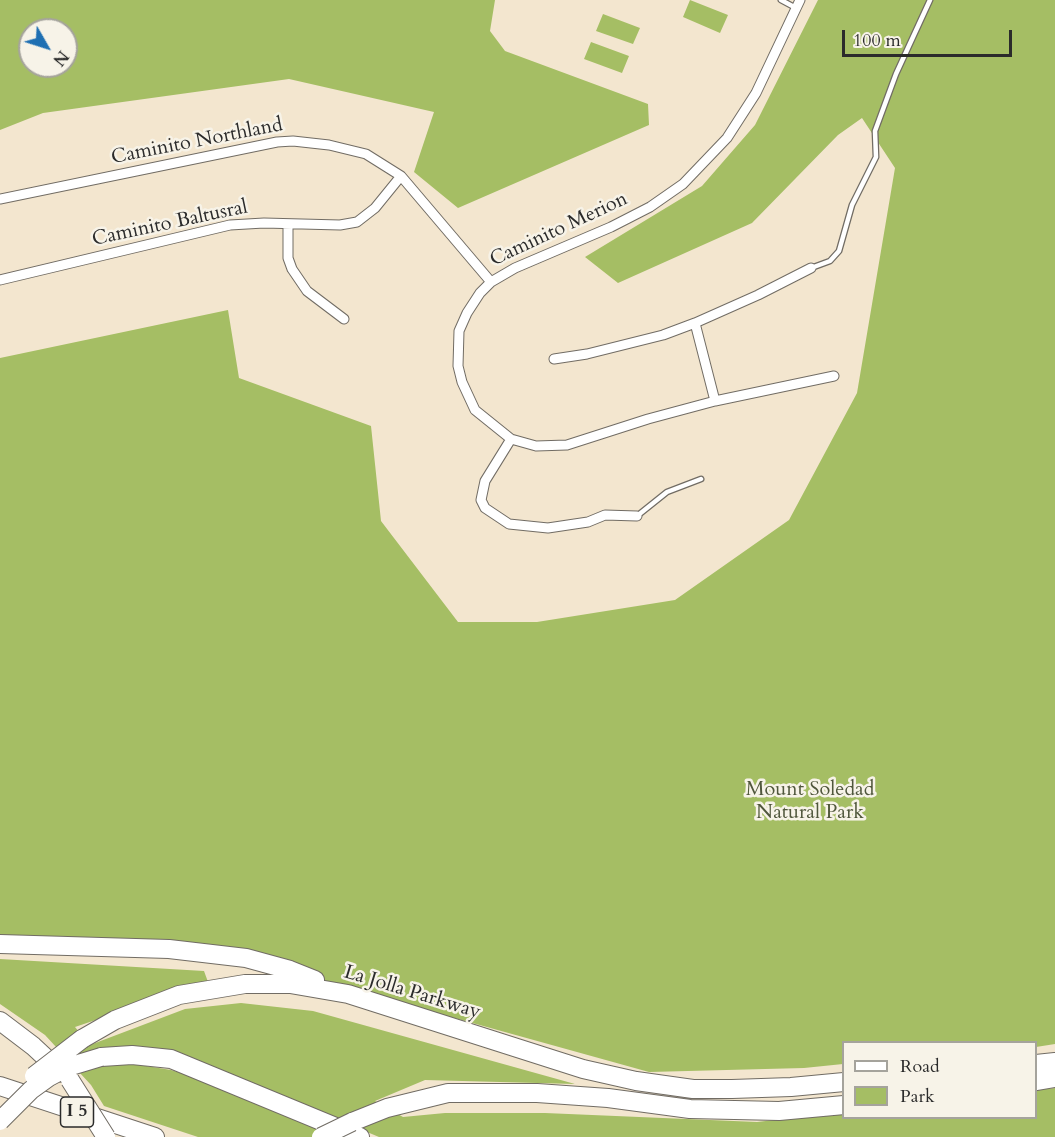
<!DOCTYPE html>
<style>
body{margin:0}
#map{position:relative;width:1055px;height:1137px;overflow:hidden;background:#f3e6cf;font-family:Cardo,serif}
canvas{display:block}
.legend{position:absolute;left:842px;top:1041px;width:195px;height:78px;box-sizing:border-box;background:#f7f3e8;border:2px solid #a5a39c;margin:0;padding:8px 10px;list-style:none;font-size:18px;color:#2b2b2b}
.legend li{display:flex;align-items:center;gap:12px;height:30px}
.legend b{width:30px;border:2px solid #a5a39c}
.north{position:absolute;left:18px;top:18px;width:60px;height:60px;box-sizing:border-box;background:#f7f3e8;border:2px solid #a5a39c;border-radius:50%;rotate:129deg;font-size:16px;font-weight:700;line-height:24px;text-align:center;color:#2b2b2b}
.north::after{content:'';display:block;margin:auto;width:21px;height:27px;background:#1f6fb2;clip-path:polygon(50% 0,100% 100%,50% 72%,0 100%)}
.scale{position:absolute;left:842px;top:30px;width:170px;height:27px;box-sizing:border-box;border:3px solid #2b2b2b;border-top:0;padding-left:8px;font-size:18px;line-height:21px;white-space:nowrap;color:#2b2b2b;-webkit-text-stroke:4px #f7f3e8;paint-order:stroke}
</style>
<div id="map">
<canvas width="1055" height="1137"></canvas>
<ul class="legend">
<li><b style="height:8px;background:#fff"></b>Road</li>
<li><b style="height:16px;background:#a5be64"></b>Park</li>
</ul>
<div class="north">N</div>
<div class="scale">100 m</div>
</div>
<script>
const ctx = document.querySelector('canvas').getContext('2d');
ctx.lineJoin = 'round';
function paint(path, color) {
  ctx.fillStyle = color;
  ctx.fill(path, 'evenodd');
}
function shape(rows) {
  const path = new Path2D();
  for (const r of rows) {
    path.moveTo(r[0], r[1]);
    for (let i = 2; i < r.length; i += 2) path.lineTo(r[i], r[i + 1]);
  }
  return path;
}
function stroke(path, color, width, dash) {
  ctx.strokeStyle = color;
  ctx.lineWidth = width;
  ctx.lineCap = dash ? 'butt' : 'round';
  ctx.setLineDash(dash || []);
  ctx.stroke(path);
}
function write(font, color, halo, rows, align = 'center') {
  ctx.font = font + ' Cardo,serif';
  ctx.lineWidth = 5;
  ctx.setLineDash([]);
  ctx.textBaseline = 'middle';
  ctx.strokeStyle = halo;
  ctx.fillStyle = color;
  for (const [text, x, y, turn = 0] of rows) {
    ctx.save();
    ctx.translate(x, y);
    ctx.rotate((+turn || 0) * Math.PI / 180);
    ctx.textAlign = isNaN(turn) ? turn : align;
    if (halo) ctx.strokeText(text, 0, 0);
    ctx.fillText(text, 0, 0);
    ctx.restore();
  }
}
paint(shape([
 [0,0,495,0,490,31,505,51,648,104,649,125,458,208,414,172,434,112,289,79,43,113,0,130],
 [30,30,66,30,66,66,30,66],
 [690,0,728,15,720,33,683,17],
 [818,0,1055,0,1055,1044,1036,1047,1036,1042,844,1042,843,1064,804,1068,649,1072,213,951,0,935,0,358,228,310,239,378,371,426,381,521,458,622,537,622,675,600,789,520,857,393,895,168,862,118,838,135,752,223,618,283,585,257,702,186,755,125],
 [603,14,640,28,633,44,596,31],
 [591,42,629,56,622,73,584,59],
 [0,959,204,971,208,982,75,1027,90,1045,185,1009,241,1003,313,1011,575,1084,425,1080,375,1101,403,1117,445,1113,545,1113,757,1122,843,1112,844,1118,1036,1118,1036,1090,1055,1088,1055,1137,379,1137,195,1060,128,1063,171,1070,213,1083,338,1137,198,1137,104,1106,91,1085,45,1035,0,1004]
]), '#a5be64');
const service = shape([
 [781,0,796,8],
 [811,268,830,261,839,251,852,205,876,157,875,131,896,74,930,0],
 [637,516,667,492,701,479]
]);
const minor = shape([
 [800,0,756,93,727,138,683,184,650,207,611,227,515,268,491,282,480,293,467,313,459,331,458,366,462,382,475,410,511,439,536,446,567,445,648,419,715,401,834,376],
 [0,199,277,142,293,141,329,145,366,154,401,176,491,282],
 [288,225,288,258,292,269,307,291,344,319],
 [0,280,230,225,264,223,340,225,357,222,375,208,401,176],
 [695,323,715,401],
 [554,359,587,354,663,335,695,323,758,295,811,268],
 [511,439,485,481,481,500,485,508,509,524,548,528,588,522,605,515,637,516]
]);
const motorway = shape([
 [0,944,169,949,246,958,290,970,315,980],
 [0,1021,33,1046,62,1073],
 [82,1039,115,1020,179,995,245,984,290,984,348,994,583,1069,636,1081,693,1089,732,1089,791,1087,844,1082],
 [101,1057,132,1055,171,1059,360,1137],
 [1036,1064,1055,1062],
 [1036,1081,1055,1078],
 [0,1086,155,1137],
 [352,1122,387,1108,448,1093,537,1093,608,1098,690,1109,779,1111,844,1105]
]);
stroke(service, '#716c64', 7);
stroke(minor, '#716c64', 11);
stroke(motorway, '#716c64', 20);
stroke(service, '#fff', 4.5);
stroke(minor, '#fff', 9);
stroke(motorway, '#fff', 18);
const motorwayBridge = shape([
 [34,1076,82,1039],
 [70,1080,106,1137],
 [0,1121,31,1090,49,1077,68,1067,101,1057],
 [321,1137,352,1122]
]);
stroke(motorwayBridge, '#716c64', 20, []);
stroke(motorwayBridge, '#fff', 18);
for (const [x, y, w] of [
 [77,1112,33]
]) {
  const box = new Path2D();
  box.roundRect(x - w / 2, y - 15, w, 30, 4.5);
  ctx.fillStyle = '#f7f3e8';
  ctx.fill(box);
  stroke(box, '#2b2b2b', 1.5);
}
write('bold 18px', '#2b2b2b', null, [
 ["I 5",77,1112]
]);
write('20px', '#2b2b2b', '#f7f3e8', [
 ["Caminito Northland",197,142,-11],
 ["Caminito Baltusral",170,224,-12],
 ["Caminito Merion",559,230,-25],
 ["La Jolla Parkway",412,993,17]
]);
write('20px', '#50573c', '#f7f3e8', [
 ["Mount Soledad",810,790],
 ["Natural Park",810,813]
]);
</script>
